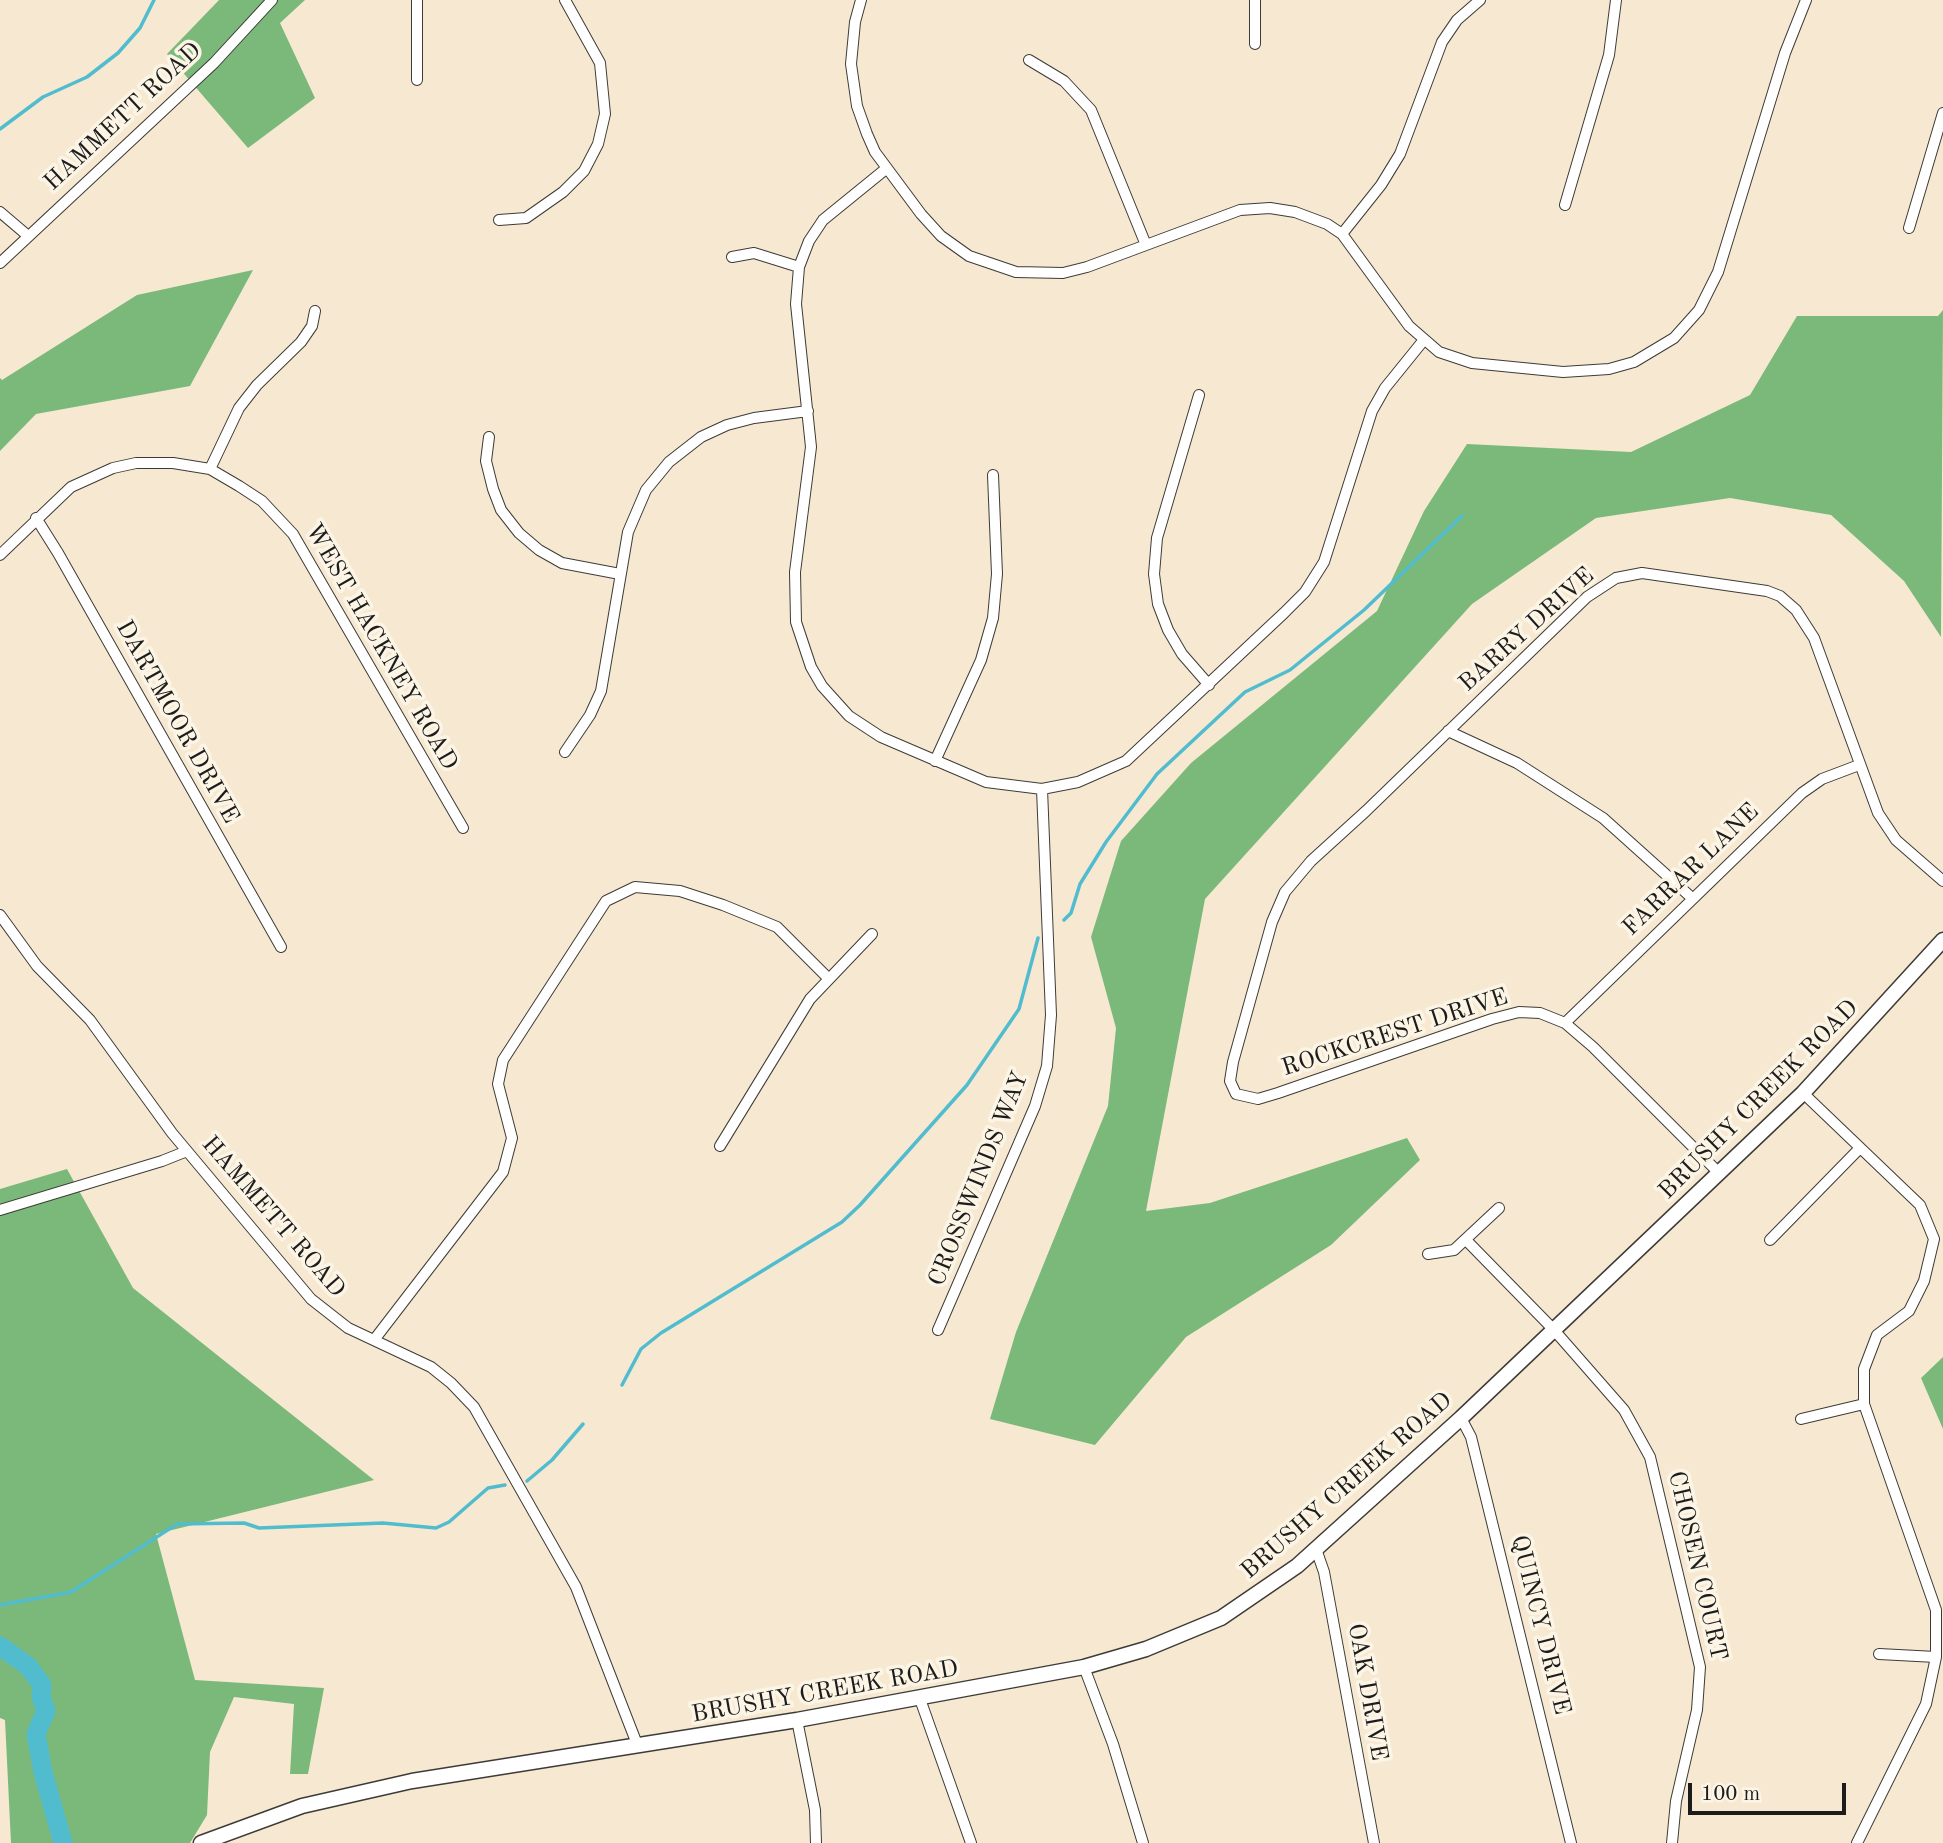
<!DOCTYPE html>
<style>
body{margin:0}
#map{position:relative;width:1943px;height:1843px;overflow:hidden;background:#f7e9d1;font-family:"Old Standard TT",serif}
canvas{display:block}
.scale{position:absolute;left:1688px;top:1783px;width:158px;height:32px;box-sizing:border-box;border:4px solid #1c1c1c;border-top:0;padding-left:9px;font-size:21px;line-height:24px;white-space:nowrap;color:#1c1c1c;-webkit-text-stroke:5px #fcf5e5;paint-order:stroke}
</style>
<div id="map">
<canvas width="1943" height="1843"></canvas>
<div class="scale">100 m</div>
</div>
<script>
const ctx = document.querySelector('canvas').getContext('2d');
ctx.lineJoin = 'round';
function paint(path, color) {
  ctx.fillStyle = color;
  ctx.fill(path, 'evenodd');
}
function shape(rows) {
  const path = new Path2D();
  for (const r of rows) {
    path.moveTo(r[0], r[1]);
    for (let i = 2; i < r.length; i += 2) path.lineTo(r[i], r[i + 1]);
  }
  return path;
}
function stroke(path, color, width, dash) {
  ctx.strokeStyle = color;
  ctx.lineWidth = width;
  ctx.lineCap = dash ? 'butt' : 'round';
  ctx.setLineDash(dash || []);
  ctx.stroke(path);
}
function write(font, color, halo, rows, align = 'center') {
  ctx.font = font + ' "Old Standard TT",serif';
  ctx.lineWidth = 7;
  ctx.setLineDash([]);
  ctx.textBaseline = 'middle';
  ctx.strokeStyle = halo;
  ctx.fillStyle = color;
  for (const [text, x, y, turn = 0] of rows) {
    ctx.save();
    ctx.translate(x, y);
    ctx.rotate((+turn || 0) * Math.PI / 180);
    ctx.textAlign = isNaN(turn) ? turn : align;
    if (halo) ctx.strokeText(text, 0, 0);
    ctx.fillText(text, 0, 0);
    ctx.restore();
  }
}
paint(shape([
 [219,0,305,0,280,23,315,98,248,148,167,54],
 [253,270,190,386,36,414,0,451,0,378,2,380,137,295],
 [1943,310,1941,637,1904,581,1831,515,1730,498,1596,518,1472,604,1205,899,1146,1211,1210,1203,1407,1138,1420,1160,1331,1245,1186,1337,1095,1445,990,1419,1016,1332,1108,1106,1116,1028,1091,937,1121,841,1191,763,1377,611,1424,511,1467,444,1631,452,1750,395,1797,316,1938,316],
 [67,1169,133,1288,374,1480,156,1534,195,1680,324,1688,308,1774,290,1774,294,1704,234,1697,210,1752,207,1815,190,1843,11,1843,5,1720,0,1718,0,1189],
 [1943,1357,1943,1429,1921,1378]
]), '#7ab97a');
stroke(shape([
 [0,129,43,97,87,77,118,53,140,28,154,0],
 [1064,920,1071,913,1080,884,1106,842,1157,774,1245,692,1290,670,1364,610,1462,516],
 [622,1385,641,1349,661,1333,842,1222,860,1205,967,1085,1019,1009,1038,938],
 [527,1481,552,1460,583,1424],
 [0,1605,71,1592,177,1524,244,1523,259,1528,383,1523,436,1528,449,1522,488,1488,505,1485]
]), '#52bccf', 3.5);
stroke(shape([
 [0,1646,28,1666,42,1685,41,1697,46,1711,36,1734,43,1772,63,1843]
]), '#52bccf', 19);
const minor = shape([
 [861,0,855,22,851,64,857,106,867,134,875,152,921,214,941,236,969,256,1016,272,1063,273,1087,267,1240,210,1270,208,1295,212,1327,224,1342,234,1409,326,1439,352,1472,363,1563,372,1609,369,1634,362,1674,338,1699,310,1718,272,1785,53,1806,0],
 [1255,44,1255,0],
 [1029,60,1064,81,1091,110,1146,245],
 [417,80,417,0],
 [887,168,823,220,809,241,799,267,796,304,811,447,795,572,796,622,811,667,822,686,849,716,881,737,986,782,1042,789,1078,782,1126,761,1284,613,1305,592,1324,562,1372,411,1385,388,1423,341],
 [1565,205,1609,55,1616,0],
 [0,212,27,235],
 [499,220,526,218,563,192,584,171,598,144,605,114,600,63,565,0],
 [1909,228,1943,113],
 [1342,234,1381,185,1400,154,1442,42,1457,20,1480,0],
 [732,257,754,253,799,267],
 [0,263,214,63,272,0],
 [1199,395,1157,538,1154,574,1158,604,1168,630,1182,654,1209,685],
 [489,437,486,461,493,489,501,510,519,533,539,550,562,563,620,574],
 [210,469,239,408,257,385,301,342,312,326,315,311],
 [36,518,58,553,281,947],
 [0,555,71,487,113,468,136,463,173,463,210,469,239,486,262,501,293,534,463,828],
 [1448,731,1517,763,1603,818,1692,898],
 [565,752,590,715,601,691,628,532,646,490,669,462,701,437,727,425,754,418,808,411],
 [935,761,981,660,993,618,997,574,993,475],
 [0,915,37,966,90,1020,172,1133,311,1299,348,1328,431,1367,451,1383,474,1407,576,1587,637,1744],
 [1565,1023,1802,793,1822,779,1859,765],
 [1803,1093,1920,1205,1934,1239,1924,1281,1909,1311,1877,1335,1864,1369,1864,1404,1936,1610,1936,1657,1926,1704,1857,1843],
 [720,1146,810,999,872,934],
 [1720,1174,1593,1047,1565,1023,1540,1013,1519,1012,1492,1019,1278,1093,1258,1099,1236,1094,1230,1081,1233,1062,1272,922,1285,892,1311,861,1366,811,1587,597,1616,578,1642,573,1767,591,1780,596,1796,610,1814,638,1878,813,1896,840,1943,881],
 [0,1210,162,1161,187,1151],
 [1466,1240,1554,1330,1624,1410,1650,1457,1700,1667,1697,1710,1676,1801,1672,1843],
 [1770,1240,1860,1148],
 [1428,1254,1454,1250,1499,1208],
 [938,1330,1035,1106,1047,1066,1051,1015,1042,789],
 [374,1340,503,1172,512,1138,498,1084,503,1060,606,901,635,887,680,891,723,905,777,927,827,977],
 [1461,1418,1471,1437,1571,1843],
 [1801,1419,1864,1404],
 [1316,1549,1324,1572,1374,1843],
 [1879,1654,1936,1657],
 [1084,1667,1113,1744,1143,1843],
 [920,1699,971,1843],
 [797,1720,815,1810,816,1843]
]);
const secondary = shape([
 [201,1843,302,1806,412,1781,797,1720,1084,1667,1146,1649,1221,1618,1297,1566,1461,1418,1803,1093,1943,940]
]);
stroke(minor, '#3d3b37', 12);
stroke(secondary, '#3d3b37', 17);
stroke(minor, '#fff', 10);
stroke(secondary, '#fff', 14);
write('24px', '#1c1c1c', '#fcf5e5', [
 ["HAMMETT ROAD",123,117,-43],
 ["BARRY DRIVE",1527,630,-42],
 ["WEST HACKNEY ROAD",381,647,60],
 ["DARTMOOR DRIVE",177,722,61],
 ["FARRAR LANE",1691,870,-44],
 ["ROCKCREST DRIVE",1395,1033,-18],
 ["BRUSHY CREEK ROAD",1759,1100,-45],
 ["CROSSWINDS WAY",979,1179,-68],
 ["HAMMETT ROAD",273,1217,49],
 ["BRUSHY CREEK ROAD",1347,1486,-41],
 ["CHOSEN COURT",1697,1566,77],
 ["QUINCY DRIVE",1540,1625,76],
 ["BRUSHY CREEK ROAD",825,1692,-10],
 ["OAK DRIVE",1367,1692,80]
]);
</script>
